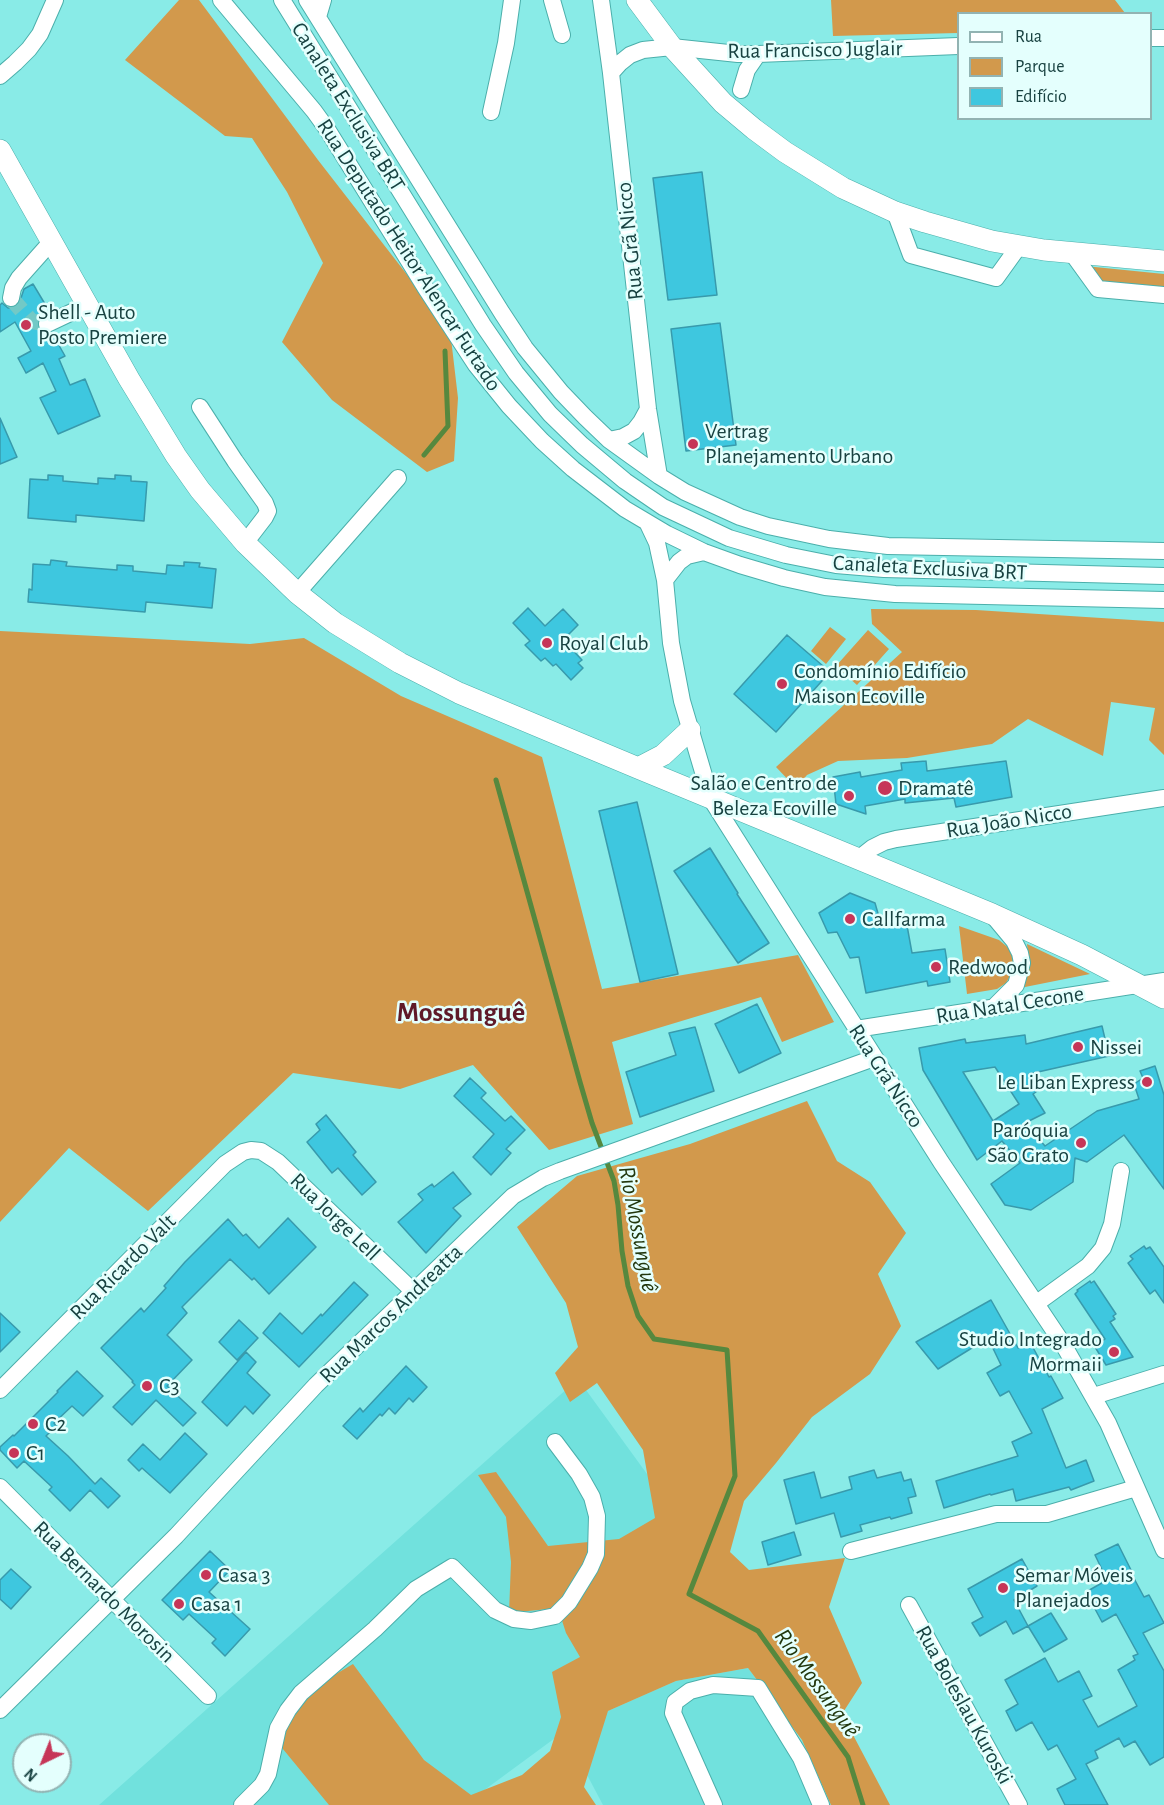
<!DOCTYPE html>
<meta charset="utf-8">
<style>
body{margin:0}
#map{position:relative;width:1164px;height:1805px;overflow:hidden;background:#89ebe7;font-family:"Alegreya Sans",sans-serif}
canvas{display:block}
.legend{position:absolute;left:957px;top:12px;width:195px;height:108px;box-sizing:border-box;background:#e4fffd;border:2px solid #92b3b2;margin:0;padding:8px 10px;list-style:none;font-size:18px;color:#184241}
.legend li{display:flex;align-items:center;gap:12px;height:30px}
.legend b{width:30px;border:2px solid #92b3b2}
.north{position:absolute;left:12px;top:1733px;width:60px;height:60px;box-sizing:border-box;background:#e4fffd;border:2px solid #92b3b2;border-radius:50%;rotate:223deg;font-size:16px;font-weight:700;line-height:24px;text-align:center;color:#184241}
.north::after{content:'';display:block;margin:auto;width:21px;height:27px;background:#c63658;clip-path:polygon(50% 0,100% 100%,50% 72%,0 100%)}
</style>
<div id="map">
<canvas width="1164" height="1805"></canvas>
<ul class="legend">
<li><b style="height:8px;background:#fff"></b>Rua</li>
<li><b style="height:16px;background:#d2994c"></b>Parque</li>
<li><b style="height:16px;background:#3ec7df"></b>Edifício</li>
</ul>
<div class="north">N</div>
</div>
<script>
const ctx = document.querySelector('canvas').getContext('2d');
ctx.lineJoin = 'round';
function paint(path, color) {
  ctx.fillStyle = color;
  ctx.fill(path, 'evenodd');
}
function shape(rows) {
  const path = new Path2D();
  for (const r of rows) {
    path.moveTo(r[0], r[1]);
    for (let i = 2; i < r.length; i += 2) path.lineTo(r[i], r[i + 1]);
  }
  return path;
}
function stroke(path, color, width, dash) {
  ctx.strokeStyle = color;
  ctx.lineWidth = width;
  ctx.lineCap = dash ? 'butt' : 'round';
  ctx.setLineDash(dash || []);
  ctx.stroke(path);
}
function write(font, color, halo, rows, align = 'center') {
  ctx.font = font + ' "Alegreya Sans",sans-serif';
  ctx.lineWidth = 5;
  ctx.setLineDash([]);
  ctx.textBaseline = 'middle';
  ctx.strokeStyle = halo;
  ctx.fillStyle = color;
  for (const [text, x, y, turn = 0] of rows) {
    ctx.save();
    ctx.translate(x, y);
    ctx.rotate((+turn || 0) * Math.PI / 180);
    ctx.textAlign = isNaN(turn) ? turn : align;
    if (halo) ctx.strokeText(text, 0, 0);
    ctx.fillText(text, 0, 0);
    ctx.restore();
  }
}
paint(shape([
 [578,1379,740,1602,464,1805,99,1805],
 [748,1668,804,1744,831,1805,603,1805,576,1754,608,1711,676,1681]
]), '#71e1dd');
paint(shape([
 [179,0,199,0,318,160,450,330,458,398,454,461,427,472,332,400,282,342,323,263,287,192,252,138,225,136,125,60],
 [831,0,1115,0,1125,13,958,14,958,33,833,36],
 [1085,266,1164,274,1164,288,1094,282],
 [871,609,976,610,1164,622,1164,755,1149,740,1155,708,1111,702,1103,756,1028,719,992,744,907,758,838,761,807,775,796,788,776,767,902,652,872,624],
 [830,627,846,639,826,664,811,651],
 [868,630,889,649,857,685,836,666],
 [0,631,250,644,304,638,401,696,542,757,602,989,798,955,834,1022,782,1042,761,997,612,1042,633,1124,549,1150,473,1065,400,1089,293,1073,148,1211,69,1148,0,1222],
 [959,926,999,940,1011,950,1014,959,1013,971,1006,983,997,989,967,994],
 [1027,944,1090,974,1020,988,1029,964],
 [807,1101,837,1161,870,1182,906,1233,878,1274,901,1326,870,1374,812,1417,776,1463,744,1501,730,1552,749,1570,845,1558,829,1607,862,1683,842,1714,890,1805,831,1805,802,1740,748,1668,676,1681,608,1711,584,1787,596,1805,329,1805,278,1743,307,1691,353,1664,424,1760,471,1795,522,1775,550,1751,561,1717,552,1672,580,1657,566,1633,558,1608,509,1613,511,1562,506,1517,478,1475,496,1472,548,1546,619,1539,655,1518,643,1450,597,1383,570,1402,555,1373,578,1347,566,1303,517,1227,577,1176,690,1144]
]), '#d2994c');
stroke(shape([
 [424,455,448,426,445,351],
 [496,780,580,1082,592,1123,614,1181,618,1205,622,1251,628,1286,638,1316,654,1339,727,1350,735,1476,689,1594,758,1631,848,1757,863,1805]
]), '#56883e', 5);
const building = shape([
 [702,172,717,295,668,300,653,178,702,172],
 [33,284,45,304,38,308,42,315,37,323,38,329,46,334,52,333,65,356,59,359,70,385,85,379,100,416,58,434,40,398,56,391,43,363,26,373,18,358,31,351,15,322,0,332,0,305,2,303,8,308,15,308,19,304,24,289,33,284],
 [720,323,736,445,686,451,671,329,720,323],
 [0,418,17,457,0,464,0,418],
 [48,475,63,476,63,481,98,484,98,478,115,479,115,475,131,476,131,481,147,482,144,521,76,515,76,522,28,518,30,479,48,480,48,475],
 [51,560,67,562,66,566,117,570,117,565,133,566,133,571,166,574,167,565,184,566,184,562,200,563,199,567,216,569,212,608,146,602,145,612,28,602,29,589,32,590,33,564,50,565,51,560],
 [528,608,545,626,563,609,578,625,563,640,582,660,578,663,583,668,571,680,556,664,553,666,545,658,541,661,525,645,530,641,513,623,528,608],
 [787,635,830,672,776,732,734,694,787,635],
 [926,761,927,771,1006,761,1012,797,956,807,954,798,905,803,905,799,865,806,866,814,836,804,833,777,860,772,861,777,902,770,901,763,926,761],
 [637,802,678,974,640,982,599,811,637,802],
 [710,848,738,893,737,894,769,943,738,963,674,871,710,848],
 [850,893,875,903,881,924,906,920,912,953,945,949,950,982,928,986,927,981,866,993,859,957,850,958,837,932,828,933,819,913,850,893],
 [757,1004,781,1053,739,1073,715,1024,757,1004],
 [1102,1026,1109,1056,1029,1074,1036,1092,1033,1094,1045,1113,1025,1123,1045,1146,1097,1111,1139,1099,1134,1084,1143,1078,1140,1071,1155,1066,1164,1095,1164,1189,1124,1135,1087,1162,1075,1158,1073,1182,1031,1210,1005,1205,991,1184,1020,1163,1002,1141,977,1160,923,1070,919,1048,965,1039,966,1043,1025,1035,1026,1044,1102,1026],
 [995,1067,1019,1104,993,1121,963,1072,995,1067],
 [695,1027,714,1091,640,1117,626,1072,676,1055,669,1033,695,1027],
 [470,1078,486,1093,481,1098,505,1121,511,1116,525,1130,506,1149,511,1153,491,1175,473,1157,494,1134,454,1096,470,1078],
 [326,1115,356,1152,353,1155,376,1182,362,1195,338,1168,332,1173,307,1142,320,1130,316,1124,326,1115],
 [453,1172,471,1194,453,1208,461,1216,426,1253,398,1222,423,1200,418,1194,432,1184,434,1187,453,1172],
 [288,1218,316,1247,269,1294,254,1278,252,1280,230,1259,182,1307,187,1313,167,1335,192,1360,167,1386,196,1413,183,1426,156,1400,132,1425,113,1407,135,1385,132,1382,133,1381,101,1348,141,1308,144,1312,166,1288,164,1286,185,1262,228,1219,243,1236,246,1234,259,1248,288,1218],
 [1144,1246,1146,1249,1150,1247,1164,1267,1164,1303,1155,1290,1150,1294,1128,1263,1133,1259,1130,1256,1144,1246],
 [1090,1281,1091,1283,1094,1281,1116,1314,1113,1316,1115,1319,1110,1322,1133,1357,1106,1365,1095,1347,1105,1339,1075,1294,1078,1291,1077,1290,1090,1281],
 [354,1282,368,1295,299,1367,263,1333,280,1313,302,1334,321,1314,322,1316,354,1282],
 [991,1300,1018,1348,1030,1342,1049,1377,1051,1376,1063,1398,1042,1409,1066,1468,1086,1460,1094,1481,1071,1490,1069,1487,1016,1501,1013,1489,991,1495,990,1494,944,1508,936,1481,1018,1456,1012,1442,1032,1433,1009,1391,1000,1396,987,1373,1001,1365,988,1338,938,1369,916,1342,991,1300],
 [0,1313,20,1332,0,1352,0,1313],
 [239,1320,258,1338,237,1360,219,1342,239,1320],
 [246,1352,256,1362,247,1373,270,1395,253,1414,245,1406,227,1426,202,1402,246,1352],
 [406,1366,427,1387,413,1402,409,1398,395,1414,389,1408,382,1416,380,1414,357,1439,343,1426,360,1408,363,1412,406,1366],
 [77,1371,103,1396,83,1416,72,1406,54,1423,56,1426,46,1436,68,1456,95,1484,101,1478,120,1496,108,1508,90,1490,70,1511,49,1490,52,1487,24,1461,17,1468,0,1450,0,1447,13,1435,14,1436,58,1392,57,1391,77,1371],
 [185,1433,207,1454,170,1493,142,1468,139,1471,128,1460,143,1444,160,1460,185,1433],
 [874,1470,877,1478,901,1472,904,1481,911,1479,916,1496,908,1498,912,1513,891,1519,890,1517,860,1525,862,1531,841,1537,834,1513,796,1524,784,1480,814,1472,821,1498,852,1489,849,1477,874,1470],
 [794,1532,801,1555,768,1565,762,1542,794,1532],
 [1118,1544,1131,1570,1130,1571,1144,1597,1149,1595,1164,1623,1143,1633,1164,1671,1164,1757,1150,1765,1135,1741,1124,1747,1119,1738,1095,1751,1098,1758,1086,1764,1108,1805,1065,1805,1057,1789,1076,1779,1057,1745,1048,1750,1032,1722,1016,1731,1006,1711,1018,1704,1005,1680,1045,1658,1058,1682,1079,1671,1092,1696,1083,1700,1098,1727,1137,1706,1118,1670,1135,1660,1133,1656,1138,1654,1116,1614,1102,1622,1086,1592,1107,1580,1095,1555,1118,1544],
 [210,1551,230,1570,209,1592,250,1629,225,1656,212,1643,216,1639,189,1614,183,1620,162,1600,210,1551],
 [1022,1559,1037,1586,1014,1600,1028,1626,1013,1634,1006,1621,980,1636,972,1623,983,1617,968,1589,1022,1559],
 [11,1569,31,1587,11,1609,0,1599,0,1580,11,1569],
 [1051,1613,1067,1639,1044,1652,1028,1626,1051,1613]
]);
paint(building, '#3ec7df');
stroke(building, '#389aac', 1.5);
stroke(shape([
 [11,298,31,321,47,324]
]), '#72c9c6', 16, [16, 8]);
const minor = shape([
 [221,0,314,111,327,129,425,287,476,365,509,406,542,441,573,469,625,509,667,534,704,552,740,565,784,578,825,587,895,594,1164,600],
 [282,0,483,325,516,373,550,414,582,445,625,481,663,507,729,538,786,555,836,565,884,569,1164,576],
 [307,0,502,313,525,348,561,392,585,417,609,440,659,476,685,492,740,517,768,526,829,539,888,546,1164,551],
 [552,0,562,35],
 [601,0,611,73,648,409,659,476],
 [318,17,323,0],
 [1150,38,1164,38],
 [611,73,620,63,630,55,643,50,672,47,738,54,758,54,958,46],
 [0,76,15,63,29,49,40,34,55,0],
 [741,90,747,70,758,54],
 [491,112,506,43,512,0],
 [895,212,911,255,996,278,1019,246],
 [1072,253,1098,289,1164,295],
 [11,298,13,288,19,278,51,242],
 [47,324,87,305],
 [200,407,235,461,265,503,268,511,265,517,245,543],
 [609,440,623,437,634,431,641,422,648,409],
 [648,524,657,543,665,580,671,643,682,701,711,799,941,1162,1063,1344,1108,1423,1164,1550],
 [665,580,679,562,687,556,704,552],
 [297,593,398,478],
 [858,859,872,848,884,842,896,839,1164,798],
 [993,1008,1016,985,1022,963,1020,953,1014,941,994,917],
 [856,1029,1164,981],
 [1037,1303,1088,1266,1103,1248,1112,1224,1121,1171],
 [0,1390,225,1164,243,1152,251,1150,261,1151,278,1162,414,1292],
 [1094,1396,1164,1374],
 [0,1487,208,1696],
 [851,1551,996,1514,1047,1514,1136,1488],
 [909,1605,1019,1805],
 [0,1710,176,1536,316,1385,513,1196,543,1178,560,1171,874,1058],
 [242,1805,262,1785,268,1774,278,1728,288,1710,301,1693,375,1629,416,1589,452,1567,495,1610,514,1619,531,1621,555,1616,569,1602,590,1568,596,1554,597,1516,592,1497,579,1474,555,1442],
 [714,1805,673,1713,675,1702,690,1691,713,1685,758,1688,801,1758,821,1805]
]);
const major = shape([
 [637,0,672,47,723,103,754,129,785,152,843,188,895,212,925,222,992,241,1044,250,1164,261],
 [0,150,129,379,176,456,200,490,245,543,297,593,335,623,400,663,459,693,638,768,992,914,1082,955,1164,998],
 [638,768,663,755,690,730]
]);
stroke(minor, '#4bafab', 18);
stroke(major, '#4bafab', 22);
stroke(minor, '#fff', 16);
stroke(major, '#fff', 21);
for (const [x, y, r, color] of [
 [26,325,6,"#c63658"],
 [693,444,6,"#c63658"],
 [547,643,6,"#c63658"],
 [782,684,6,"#c63658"],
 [885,788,8,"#c63658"],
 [849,796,6,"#c63658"],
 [850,919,6,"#c63658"],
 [936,967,6,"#c63658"],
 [1078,1047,6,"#c63658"],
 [1147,1082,6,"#c63658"],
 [1081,1143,6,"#c63658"],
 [1114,1352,6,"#c63658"],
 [147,1386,6,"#c63658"],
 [33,1424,6,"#c63658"],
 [14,1453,6,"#c63658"],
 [206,1575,6,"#c63658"],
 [1003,1588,6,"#c63658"],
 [179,1604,6,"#c63658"]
]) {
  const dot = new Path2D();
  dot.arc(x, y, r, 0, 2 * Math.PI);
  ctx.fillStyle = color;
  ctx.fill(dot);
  stroke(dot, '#e4fffd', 2);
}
write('22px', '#184241', '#e4fffd', [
 ["Rua Francisco Juglair",815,50,-1],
 ["Canaleta Exclusiva BRT",348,107,58],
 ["Rua Grã Nicco",630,241,-96],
 ["Rua Deputado Heitor Alencar Furtado",409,255,57],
 ["Canaleta Exclusiva BRT",930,568,3],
 ["Rua João Nicco",1009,821,-9],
 ["Rua Natal Cecone",1010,1005,-9],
 ["Rua Grã Nicco",886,1076,57],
 ["Rua Jorge Lell",335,1217,44],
 ["Rua Ricardo Valt",123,1267,-45],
 ["Rua Marcos Andreatta",391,1314,-44],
 ["Rua Bernardo Morosin",104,1592,45],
 ["Rua Boleslau Kuroski",964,1705,61]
]);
write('22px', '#184241', '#e4fffd', [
 ["Shell - Auto",38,312],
 ["Posto Premiere",38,337],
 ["Vertrag",705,431],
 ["Planejamento Urbano",705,456],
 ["Royal Club",559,643],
 ["Condomínio Edifício",794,671],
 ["Maison Ecoville",794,696],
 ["Salão e Centro de",837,783,"right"],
 ["Beleza Ecoville",837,808,"right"],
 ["Dramatê",898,788],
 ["Callfarma",862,919],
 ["Redwood",948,967],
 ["Nissei",1090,1047],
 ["Le Liban Express",1135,1082,"right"],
 ["Paróquia",1069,1130,"right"],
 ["São Grato",1069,1155,"right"],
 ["Studio Integrado",1102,1339,"right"],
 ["Mormaii",1102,1364,"right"],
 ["C3",159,1386],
 ["C2",45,1424],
 ["C1",26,1453],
 ["Casa 3",218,1575],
 ["Semar Móveis",1015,1575],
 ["Planejados",1015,1600],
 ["Casa 1",191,1604]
], 'left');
write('italic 24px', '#22370d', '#e4fffd', [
 ["Rio Mossunguê",638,1229,79],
 ["Rio Mossunguê",817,1683,54]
]);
write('bold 28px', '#5f1a29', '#e4fffd', [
 ["Mossunguê",461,1013]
]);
</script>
